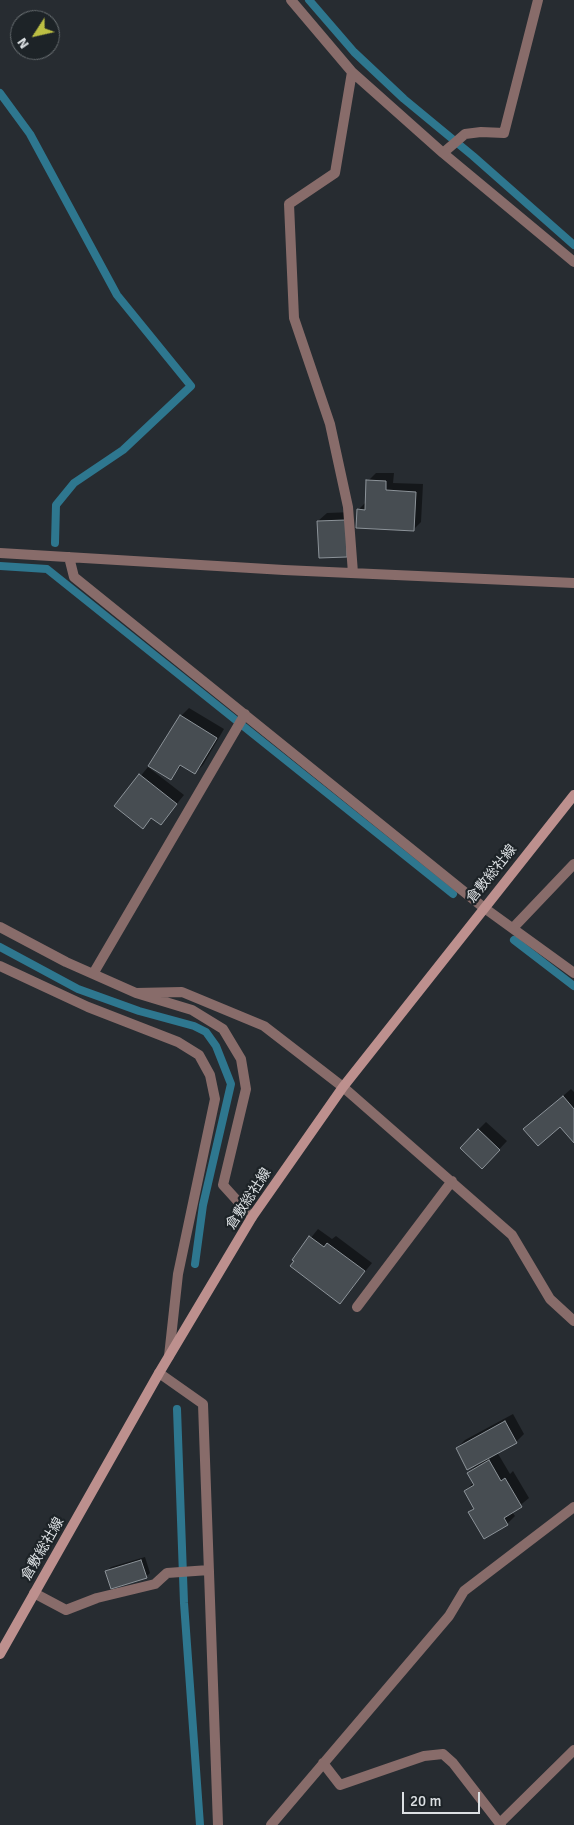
<!DOCTYPE html>
<meta charset="utf-8">
<style>
body{margin:0}
#map{position:relative;width:574px;height:1825px;overflow:hidden;background:#272c31;font-family:Signika,sans-serif}
canvas{display:block}
.north{position:absolute;left:10px;top:10px;width:50px;height:50px;box-sizing:border-box;background:#1d2327;border:1px solid #696f72;border-radius:50%;rotate:235deg;font-size:14px;font-weight:700;line-height:20px;text-align:center;color:#dce0e3}
.north::after{content:'';display:block;margin:auto;width:18px;height:22px;background:#bcbf43;clip-path:polygon(50% 0,100% 100%,50% 72%,0 100%)}
.scale{position:absolute;left:402px;top:1792px;width:78px;height:22px;box-sizing:border-box;border:2px solid #dce0e3;border-top:0;padding-left:6px;font-size:15px;line-height:18px;white-space:nowrap;color:#dce0e3;-webkit-text-stroke:4px #1d2327;paint-order:stroke}
</style>
<div id="map">
<canvas width="574" height="1825"></canvas>
<div class="north">N</div>
<div class="scale">20 m</div>
</div>
<script>
const ctx = document.querySelector('canvas').getContext('2d');
ctx.lineJoin = 'round';
function paint(path, color) {
  ctx.fillStyle = color;
  ctx.fill(path, 'evenodd');
}
function shape(rows) {
  const path = new Path2D();
  for (const r of rows) {
    path.moveTo(r[0], r[1]);
    for (let i = 2; i < r.length; i += 2) path.lineTo(r[i], r[i + 1]);
  }
  return path;
}
function stroke(path, color, width, dash) {
  ctx.strokeStyle = color;
  ctx.lineWidth = width;
  ctx.lineCap = dash ? 'butt' : 'round';
  ctx.setLineDash(dash || []);
  ctx.stroke(path);
}
function write(font, color, halo, rows, align = 'center') {
  ctx.font = font + ' Signika,"Noto Sans JP",sans-serif';
  ctx.lineWidth = 4.5;
  ctx.setLineDash([]);
  ctx.textBaseline = 'middle';
  ctx.strokeStyle = halo;
  ctx.fillStyle = color;
  for (const [text, x, y, turn = 0] of rows) {
    ctx.save();
    ctx.translate(x, y);
    ctx.rotate((+turn || 0) * Math.PI / 180);
    ctx.textAlign = isNaN(turn) ? turn : align;
    if (halo) ctx.strokeText(text, 0, 0);
    ctx.fillText(text, 0, 0);
    ctx.restore();
  }
}
paint(shape([
 [376,473,394,473,393,483,423,484,421,522,413,530,358,510,367,501,368,481],
 [353,512,355,548,318,521,327,513],
 [189,708,224,729,203,765,195,773,182,765,171,778,181,716],
 [148,767,184,795,161,823,153,817,143,827,116,806],
 [571,1089,574,1092,574,1142,560,1125,533,1122],
 [486,1122,507,1141,490,1159,478,1130],
 [318,1229,332,1239,336,1236,372,1263,340,1302,293,1260],
 [513,1414,524,1434,516,1442,497,1452,510,1474,513,1471,529,1498,512,1512,515,1516,507,1524,470,1512,474,1507,465,1491,473,1483,468,1473,478,1464,457,1448,465,1440],
 [145,1557,150,1573,146,1577,107,1571,111,1567]
]), '#0007');
stroke(shape([
 [309,0,354,52,404,99,473,156,574,245],
 [0,93,30,134,117,295,191,386,123,450,74,483,56,505,55,543],
 [0,566,47,569,453,894],
 [514,940,574,986],
 [0,947,78,989,139,1011,194,1026,206,1032,216,1046,231,1084,203,1205,195,1264],
 [177,1409,184,1603,200,1825]
]), '#2e778f', 8);
const building = shape([
 [366,480,386,481,386,490,416,492,414,531,356,528,357,509,365,510,366,480],
 [346,520,347,557,319,558,317,521,346,520],
 [180,715,217,738,195,774,180,765,171,780,148,766,180,715],
 [139,774,177,804,161,825,151,818,143,829,114,806,139,774],
 [563,1096,574,1109,574,1143,560,1127,538,1146,523,1129,563,1096],
 [478,1129,500,1150,482,1169,460,1148,478,1129],
 [309,1236,324,1247,327,1243,365,1271,340,1304,290,1266,294,1261,292,1260,309,1236],
 [505,1421,517,1443,467,1470,456,1448,505,1421],
 [489,1460,501,1481,505,1478,522,1507,504,1518,508,1525,484,1539,468,1512,474,1509,464,1491,474,1485,467,1473,489,1460],
 [141,1560,147,1578,111,1589,105,1571,141,1560]
]);
paint(building, '#474d52');
stroke(building, '#8c9399', 1);
stroke(shape([
 [291,0,352,72,443,153,574,262],
 [352,72,335,173,289,204,294,318,330,424,348,507,353,573],
 [443,153,465,134,481,132,504,133,538,0],
 [0,553,284,570,574,583],
 [69,557,74,577,483,907,574,973],
 [0,927,66,962,136,993,192,1010,223,1029,241,1059,246,1089,223,1185,252,1217],
 [513,928,574,864],
 [0,966,88,1007,178,1042,199,1055,210,1075,215,1099,178,1274,169,1356],
 [93,974,245,714],
 [136,993,182,992,264,1026,343,1087,512,1235,550,1299,574,1321],
 [357,1307,452,1181],
 [159,1373,203,1404,218,1825],
 [34,1593,66,1610,97,1598,155,1584,167,1573,209,1570],
 [323,1763,340,1785,424,1756,443,1754,453,1763,501,1825],
 [500,1823,574,1750],
 [271,1825,449,1616,464,1591,574,1507]
]), '#886c6a', 10);
stroke(shape([
 [0,1654,159,1373,252,1217,343,1087,574,795]
]), '#bd908e', 10);
write('14px', '#dce0e3', '#1d2327', [
 ["倉敷総社線",492,874,-51],
 ["倉敷総社線",249,1199,-57],
 ["倉敷総社線",43,1549,-60]
]);
</script>
